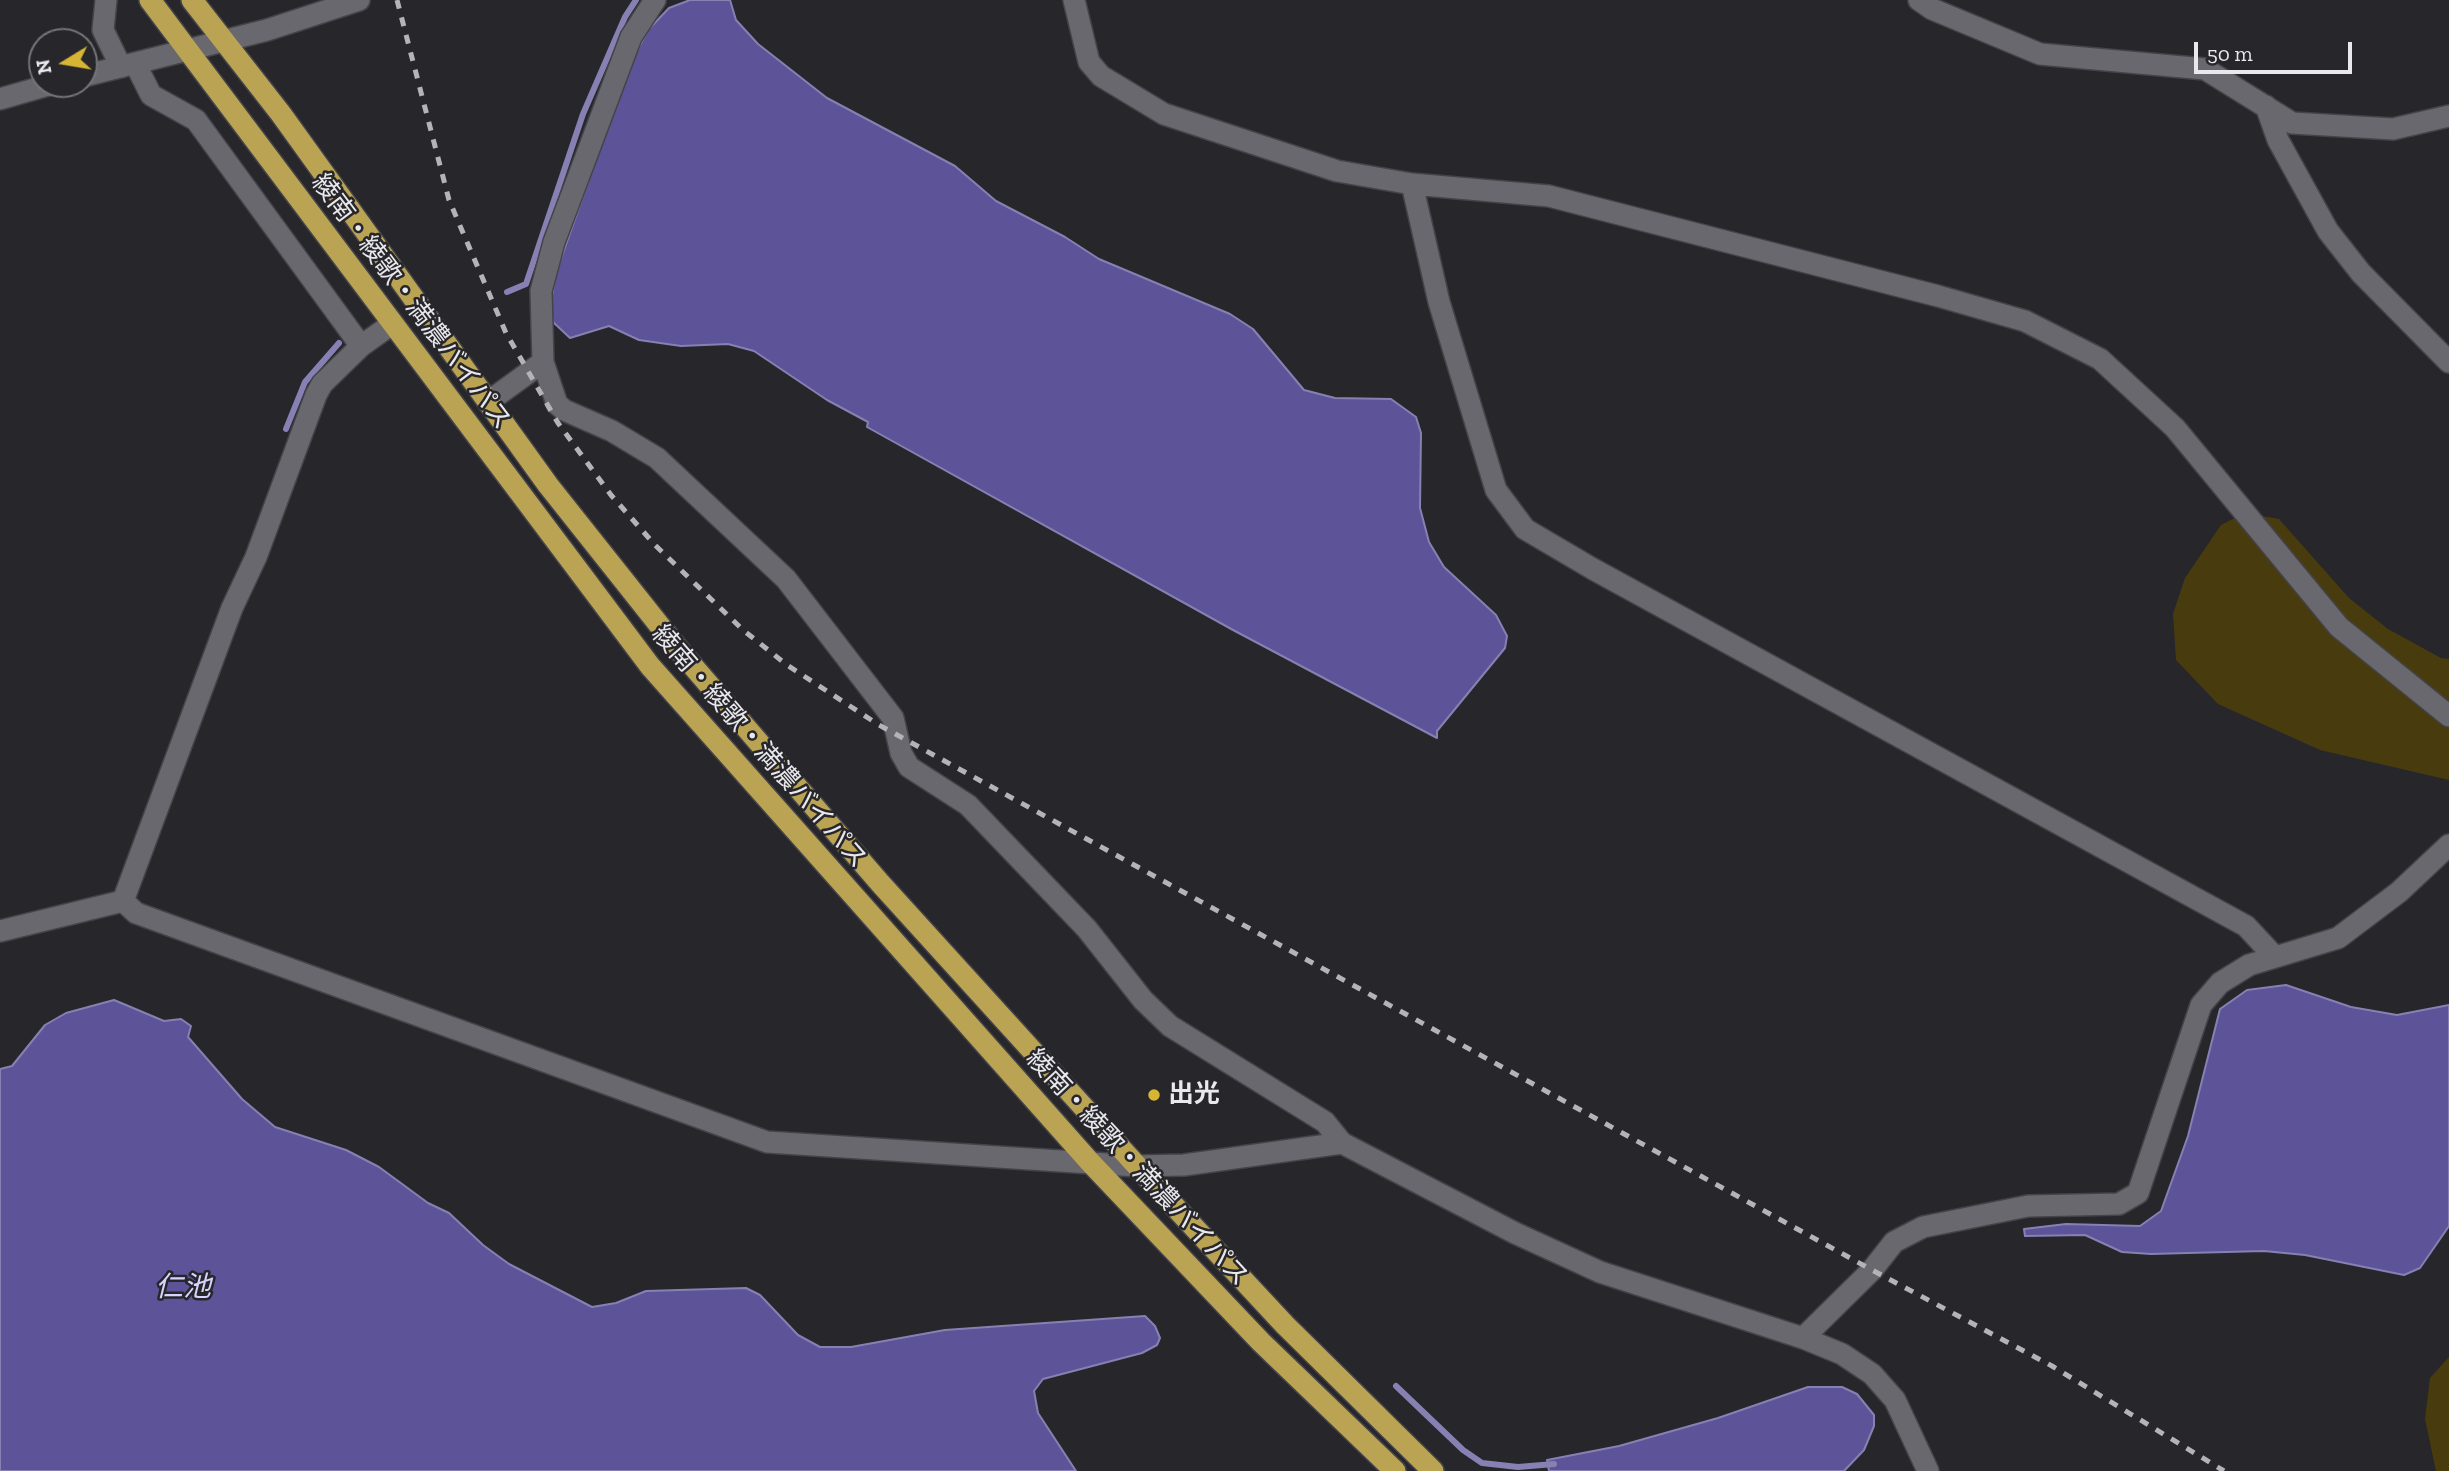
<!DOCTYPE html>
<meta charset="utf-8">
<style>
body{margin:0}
#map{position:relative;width:2449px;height:1471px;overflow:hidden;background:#26262b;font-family:"Zilla Slab",serif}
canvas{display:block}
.north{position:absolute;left:28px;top:28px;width:70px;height:70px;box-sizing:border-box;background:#26262b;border:2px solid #747478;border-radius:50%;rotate:259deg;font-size:19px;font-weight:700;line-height:28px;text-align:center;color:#e9e8ec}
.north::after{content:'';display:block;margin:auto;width:24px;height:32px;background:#d6b534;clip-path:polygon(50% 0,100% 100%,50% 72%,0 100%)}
.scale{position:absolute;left:2194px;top:42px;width:158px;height:32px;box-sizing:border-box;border:4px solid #e9e8ec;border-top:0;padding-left:9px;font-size:21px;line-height:24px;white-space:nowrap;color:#e9e8ec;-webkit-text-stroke:5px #26262b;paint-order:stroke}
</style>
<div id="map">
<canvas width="2449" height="1471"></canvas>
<div class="north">N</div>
<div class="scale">50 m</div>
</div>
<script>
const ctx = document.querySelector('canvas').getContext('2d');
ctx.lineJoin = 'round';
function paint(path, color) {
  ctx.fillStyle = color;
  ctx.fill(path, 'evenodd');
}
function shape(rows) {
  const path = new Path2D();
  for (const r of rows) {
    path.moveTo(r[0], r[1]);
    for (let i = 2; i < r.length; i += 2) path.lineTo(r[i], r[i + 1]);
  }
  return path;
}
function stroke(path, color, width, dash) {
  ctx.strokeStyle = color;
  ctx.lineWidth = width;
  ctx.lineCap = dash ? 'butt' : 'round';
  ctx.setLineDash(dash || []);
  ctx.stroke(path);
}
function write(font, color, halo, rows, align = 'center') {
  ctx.font = font + ' "Zilla Slab","Noto Sans JP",serif';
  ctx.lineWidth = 5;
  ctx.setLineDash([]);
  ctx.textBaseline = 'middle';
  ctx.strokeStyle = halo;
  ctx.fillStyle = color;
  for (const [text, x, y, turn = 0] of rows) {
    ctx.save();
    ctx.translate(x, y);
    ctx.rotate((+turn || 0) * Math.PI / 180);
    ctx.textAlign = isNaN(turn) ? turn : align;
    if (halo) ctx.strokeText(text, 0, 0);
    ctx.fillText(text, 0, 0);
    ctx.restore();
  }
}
paint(shape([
 [2245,513,2279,519,2349,598,2388,629,2441,658,2449,659,2449,780,2320,750,2218,704,2176,660,2173,614,2185,578,2221,525],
 [2449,1357,2449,1471,2436,1471,2425,1419,2430,1378]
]), '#483c0e');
const water = shape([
 [690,0,730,0,736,20,758,44,827,98,955,166,996,201,1065,237,1099,259,1230,314,1253,329,1304,390,1335,398,1391,399,1416,417,1421,433,1420,508,1429,542,1444,567,1496,615,1507,636,1505,648,1437,731,1437,738,1233,630,867,427,868,422,827,400,754,351,728,344,681,346,639,340,609,326,570,338,553,322,550,306,556,273,629,66,648,30,669,8,690,0],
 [2286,985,2351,1007,2397,1015,2449,1005,2449,1226,2420,1268,2404,1275,2305,1255,2264,1251,2151,1254,2122,1252,2085,1235,2025,1236,2024,1229,2066,1224,2140,1226,2161,1211,2188,1136,2220,1009,2247,990,2286,985],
 [114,1000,164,1021,181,1019,191,1026,188,1037,242,1099,275,1127,346,1150,379,1167,428,1203,449,1213,483,1245,509,1264,592,1307,616,1303,646,1291,746,1288,760,1295,798,1335,820,1347,851,1347,945,1330,1145,1316,1155,1326,1160,1338,1157,1345,1142,1353,1043,1379,1034,1391,1038,1413,1076,1471,0,1471,0,1069,12,1066,45,1025,66,1013,114,1000],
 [1808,1387,1842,1387,1857,1394,1874,1415,1874,1426,1864,1450,1844,1471,1549,1471,1547,1460,1619,1446,1718,1418,1808,1387]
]);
paint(water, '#5d5399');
stroke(water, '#8780b2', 2);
stroke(shape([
 [507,292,526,284,583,114,625,17,636,0],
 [286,429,305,382,339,343],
 [1396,1386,1463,1450,1482,1463,1518,1467,1554,1464]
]), '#8780b2', 6);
const minor = shape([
 [106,0,103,30,121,67],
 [1074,0,1089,62,1101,76,1164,114,1337,171,1412,184,1549,196,1938,296,2025,321,2100,359,2175,428,2339,627,2449,716],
 [1919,0,1932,9,2040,54,2205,69,2292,123,2393,129,2449,116],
 [135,63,151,95,196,120,361,346],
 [84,76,267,30,359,0],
 [0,99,52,84],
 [2266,106,2278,140,2328,231,2361,273,2449,362],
 [1412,184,1439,302,1496,490,1525,529,1593,569,2246,926,2274,956],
 [543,362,557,404,564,410,612,431,657,458,786,579,893,718,901,753,909,767,968,805,1087,929,1143,1000,1170,1026,1325,1122,1342,1143,1515,1233,1600,1272,1803,1338,1842,1354,1872,1374,1895,1400,1928,1471],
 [488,402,543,362,541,291,554,242,631,37,655,0],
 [123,901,136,913,767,1142,1137,1166,1184,1165,1342,1143],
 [123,901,232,608,256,557,316,395,322,384,361,346,392,324],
 [0,931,123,901],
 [1803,1338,1872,1270,1894,1242,1923,1227,2028,1206,2119,1204,2138,1193,2201,1005,2220,983,2249,965,2338,938,2399,892,2449,845]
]);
const highway = shape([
 [150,0,650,666,1089,1161,1261,1342,1395,1471],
 [192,0,281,114,548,485,679,650,880,883,1137,1166,1285,1325,1433,1471]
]);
stroke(minor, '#434348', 24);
stroke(highway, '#434348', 24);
stroke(minor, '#68686e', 21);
stroke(highway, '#baa352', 21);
stroke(shape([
 [397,0,449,200,506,333,558,423,611,495,655,545,743,630,787,665,879,725,1872,1270,2052,1366,2224,1471]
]), '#b4b3b8', 5, [9, 9]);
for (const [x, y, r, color] of [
 [1154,1095,7,"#d6b534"]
]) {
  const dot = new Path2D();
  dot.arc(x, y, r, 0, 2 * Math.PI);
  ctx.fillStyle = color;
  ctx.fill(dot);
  stroke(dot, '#26262b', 2.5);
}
write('26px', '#e9e8ec', '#26262b', [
 ["綾南・綾歌・満濃バイパス",411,302,53],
 ["綾南・綾歌・満濃バイパス",759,747,49],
 ["綾南・綾歌・満濃バイパス",1137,1168,47]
]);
write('bold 26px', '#e9e8ec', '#26262b', [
 ["出光",1168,1095]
], 'left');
write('italic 28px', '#d6d3fc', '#26262b', [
 ["仁池",183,1288]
]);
</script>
